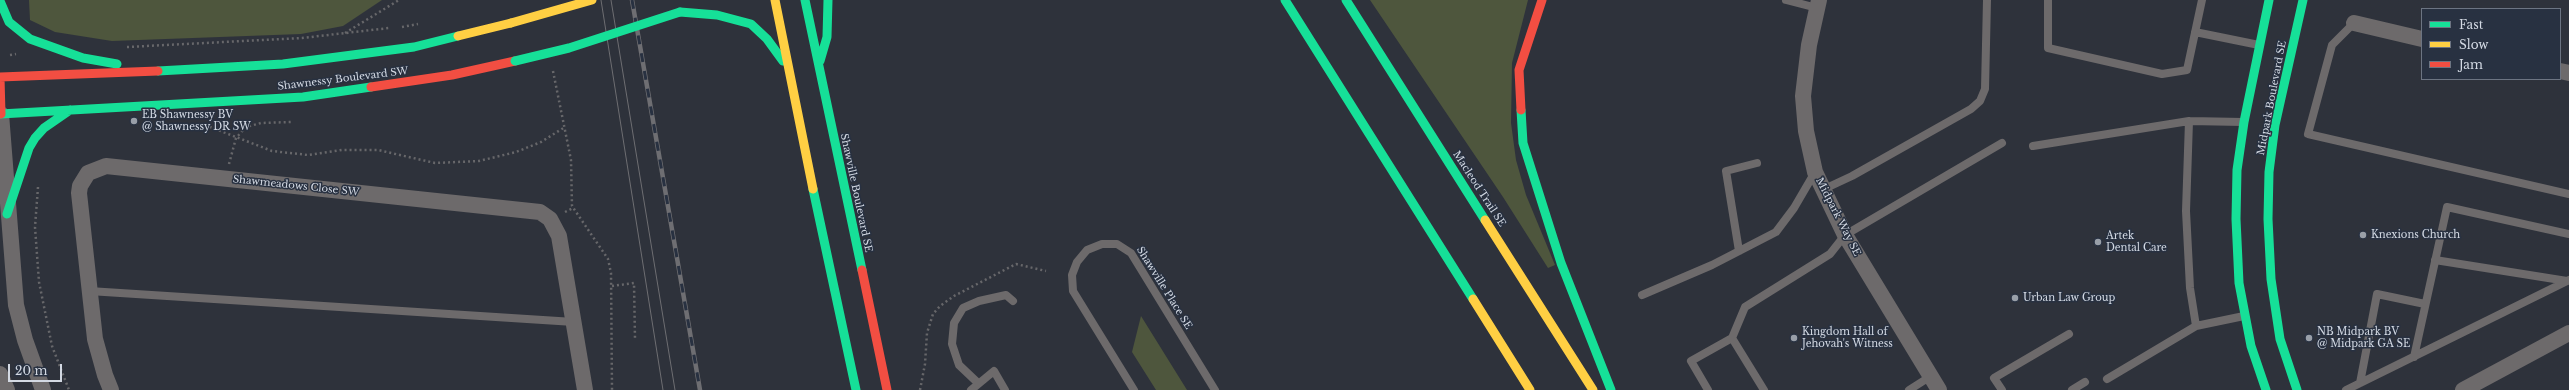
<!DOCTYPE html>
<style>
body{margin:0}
#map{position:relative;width:2569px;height:390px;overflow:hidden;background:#2e323b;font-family:"Libre Baskerville",serif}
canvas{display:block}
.legend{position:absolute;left:2421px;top:8px;width:140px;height:72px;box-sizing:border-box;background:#283141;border:1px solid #6c7482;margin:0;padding:5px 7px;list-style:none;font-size:12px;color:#d3d9e3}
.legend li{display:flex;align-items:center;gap:8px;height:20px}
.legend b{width:20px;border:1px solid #6c7482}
.scale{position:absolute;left:8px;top:364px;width:54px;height:18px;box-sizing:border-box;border:2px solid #d3d9e3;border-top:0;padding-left:5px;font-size:12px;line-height:14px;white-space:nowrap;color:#d3d9e3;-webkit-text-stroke:3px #283141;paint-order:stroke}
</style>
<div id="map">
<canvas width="2569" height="390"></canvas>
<ul class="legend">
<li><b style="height:5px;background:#16e098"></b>Fast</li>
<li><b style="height:5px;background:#ffcf43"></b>Slow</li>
<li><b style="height:5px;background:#f24e42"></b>Jam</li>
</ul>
<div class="scale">20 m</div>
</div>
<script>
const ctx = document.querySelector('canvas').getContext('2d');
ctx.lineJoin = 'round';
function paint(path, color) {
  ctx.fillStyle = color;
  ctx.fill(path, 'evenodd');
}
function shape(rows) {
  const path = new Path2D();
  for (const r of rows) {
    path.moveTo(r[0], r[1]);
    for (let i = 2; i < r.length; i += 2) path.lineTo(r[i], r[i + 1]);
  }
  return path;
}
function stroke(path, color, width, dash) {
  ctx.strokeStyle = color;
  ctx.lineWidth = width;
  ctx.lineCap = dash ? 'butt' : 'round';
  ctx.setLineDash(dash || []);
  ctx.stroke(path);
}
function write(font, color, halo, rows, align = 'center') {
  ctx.font = font + ' "Libre Baskerville",serif';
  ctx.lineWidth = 3;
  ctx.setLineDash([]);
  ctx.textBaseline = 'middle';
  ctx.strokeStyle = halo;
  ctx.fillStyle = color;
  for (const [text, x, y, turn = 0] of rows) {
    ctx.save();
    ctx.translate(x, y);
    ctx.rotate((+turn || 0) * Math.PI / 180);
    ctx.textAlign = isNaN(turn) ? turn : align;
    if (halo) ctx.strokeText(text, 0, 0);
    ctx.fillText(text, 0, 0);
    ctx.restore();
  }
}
paint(shape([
 [29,0,382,0,343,26,301,34,112,41,55,32,30,20],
 [1370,0,1528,0,1512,63,1511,123,1516,160,1526,195,1555,265,1548,268,1503,197],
 [1141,316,1187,390,1156,390,1132,352]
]), '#4e563d');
stroke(shape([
 [402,27,418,24],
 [345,33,399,0],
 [127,47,302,38,389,28],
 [10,55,16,54],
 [553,71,571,160,572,206,608,259,611,273,612,390],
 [190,125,205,125,272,151,308,155,342,150,378,150,435,163,479,161,516,152,541,142,565,127],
 [229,164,236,138,246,127,261,123,291,122],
 [38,187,35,227,39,282,52,346,69,390],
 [565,212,573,208],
 [612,286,634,283,635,339],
 [920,390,925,364,927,333,933,314,940,306,954,296,1016,264,1046,271]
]), '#67676a', 2.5, [2, 3]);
stroke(shape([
 [1786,0,1817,8],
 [2048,0,2048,48,2162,74,2187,70,2202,0],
 [2354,23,2332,45,2308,134,2569,194],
 [2195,32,2259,45],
 [2243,122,2189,121,2186,211,2190,288,2196,326,2244,316],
 [2033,146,2189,121],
 [1822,190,1852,176,1971,109,1980,101,1985,89,1987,0],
 [1739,251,1726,171,1757,163],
 [2435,260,2567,281],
 [89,291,574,322],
 [1642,295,1712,265,1776,232,1794,208,1815,172],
 [1732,338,1764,390],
 [2414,357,2447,207,2569,234],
 [2107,379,2196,326],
 [978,383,959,365,952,344,954,323,963,308,979,301,1006,295,1013,301],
 [2360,383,2377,294,2425,304],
 [971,390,994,371,1005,390],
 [1134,390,1073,291,1072,275,1077,262,1087,250,1102,244,1117,244,1131,253,1215,390],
 [1708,390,1691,361,1732,338,1745,307,1830,254,1845,235,2002,143],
 [1909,390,1931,376],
 [2002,390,1994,378,2069,334],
 [2072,390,2085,382],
 [2346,390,2569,280]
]), '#6d6a6b', 8);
stroke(shape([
 [1819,0,1809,45,1803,96,1806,131,1815,172,1845,235,1939,390],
 [2354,23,2422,39],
 [2560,71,2569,73],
 [1,114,16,305,25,340,43,390],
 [0,374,7,390],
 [111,390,105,375,95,339,79,193,80,186,88,173,106,166,540,212,550,219,559,236,585,390],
 [2463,390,2569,333]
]), '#6d6a6b', 16);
stroke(shape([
 [805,0,862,270],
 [1285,0,1473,299],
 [1346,0,1485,220],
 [0,1,9,22,30,39,83,58,117,64],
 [680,12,717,15,751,24,767,39,783,61],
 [820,61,827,37,828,0],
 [158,71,283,64,414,47,458,36],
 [1521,110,1523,143,1561,263,1611,390],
 [0,114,303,97,371,87],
 [813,189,856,390],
 [7,214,29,148,35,138,44,128,70,110],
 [2266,390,2251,346,2239,283,2236,219,2237,170,2244,122,2269,0],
 [2297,390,2280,339,2271,279,2268,219,2269,172,2275,125,2303,0]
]), '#16e098', 9);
stroke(shape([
 [775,0,813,189],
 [458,36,511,23],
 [1485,220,1593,390],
 [1473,299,1530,390]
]), '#ffcf43', 9);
stroke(shape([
 [371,87,452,75,515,61],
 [1521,110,1519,70,1542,0],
 [1,114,0,77,158,71],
 [862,270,887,390]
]), '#f24e42', 9);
stroke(shape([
 [601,0,663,390],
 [611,0,675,390]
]), '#6e6e72', 1);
const rail = shape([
 [632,0,700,390]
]);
stroke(rail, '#6e6e72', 4.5);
stroke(rail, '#283141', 3, [9]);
stroke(shape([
 [515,61,569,48,680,12]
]), '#16e098', 9);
stroke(shape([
 [511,23,592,0]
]), '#ffcf43', 9);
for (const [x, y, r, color] of [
 [134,121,4,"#999fa8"],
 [2363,235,4,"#999fa8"],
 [2098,242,4,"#999fa8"],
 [2015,298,4,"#999fa8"],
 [1794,338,4,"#999fa8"],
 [2309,338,4,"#999fa8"]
]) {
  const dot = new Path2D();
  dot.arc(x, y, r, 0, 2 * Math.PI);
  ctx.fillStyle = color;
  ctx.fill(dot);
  stroke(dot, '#283141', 1.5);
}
write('10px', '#d3d9e3', '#283141', [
 ["Shawnessy Boulevard SW",343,79,-7],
 ["Midpark Boulevard SE",2272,98,-79],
 ["Shawmeadows Close SW",296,186,6],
 ["Macleod Trail SE",1479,189,57],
 ["Shawville Boulevard SE",856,193,78],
 ["Midpark Way SE",1838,217,63],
 ["Shawville Place SE",1164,288,58]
]);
write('10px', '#d3d9e3', '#283141', [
 ["EB Shawnessy BV",142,115],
 ["@ Shawnessy DR SW",142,127],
 ["Knexions Church",2371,235],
 ["Artek",2106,236],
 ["Dental Care",2106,248],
 ["Urban Law Group",2023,298],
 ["Kingdom Hall of",1802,332],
 ["Jehovah's Witness",1802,344],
 ["NB Midpark BV",2317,332],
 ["@ Midpark GA SE",2317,344]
], 'left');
</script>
